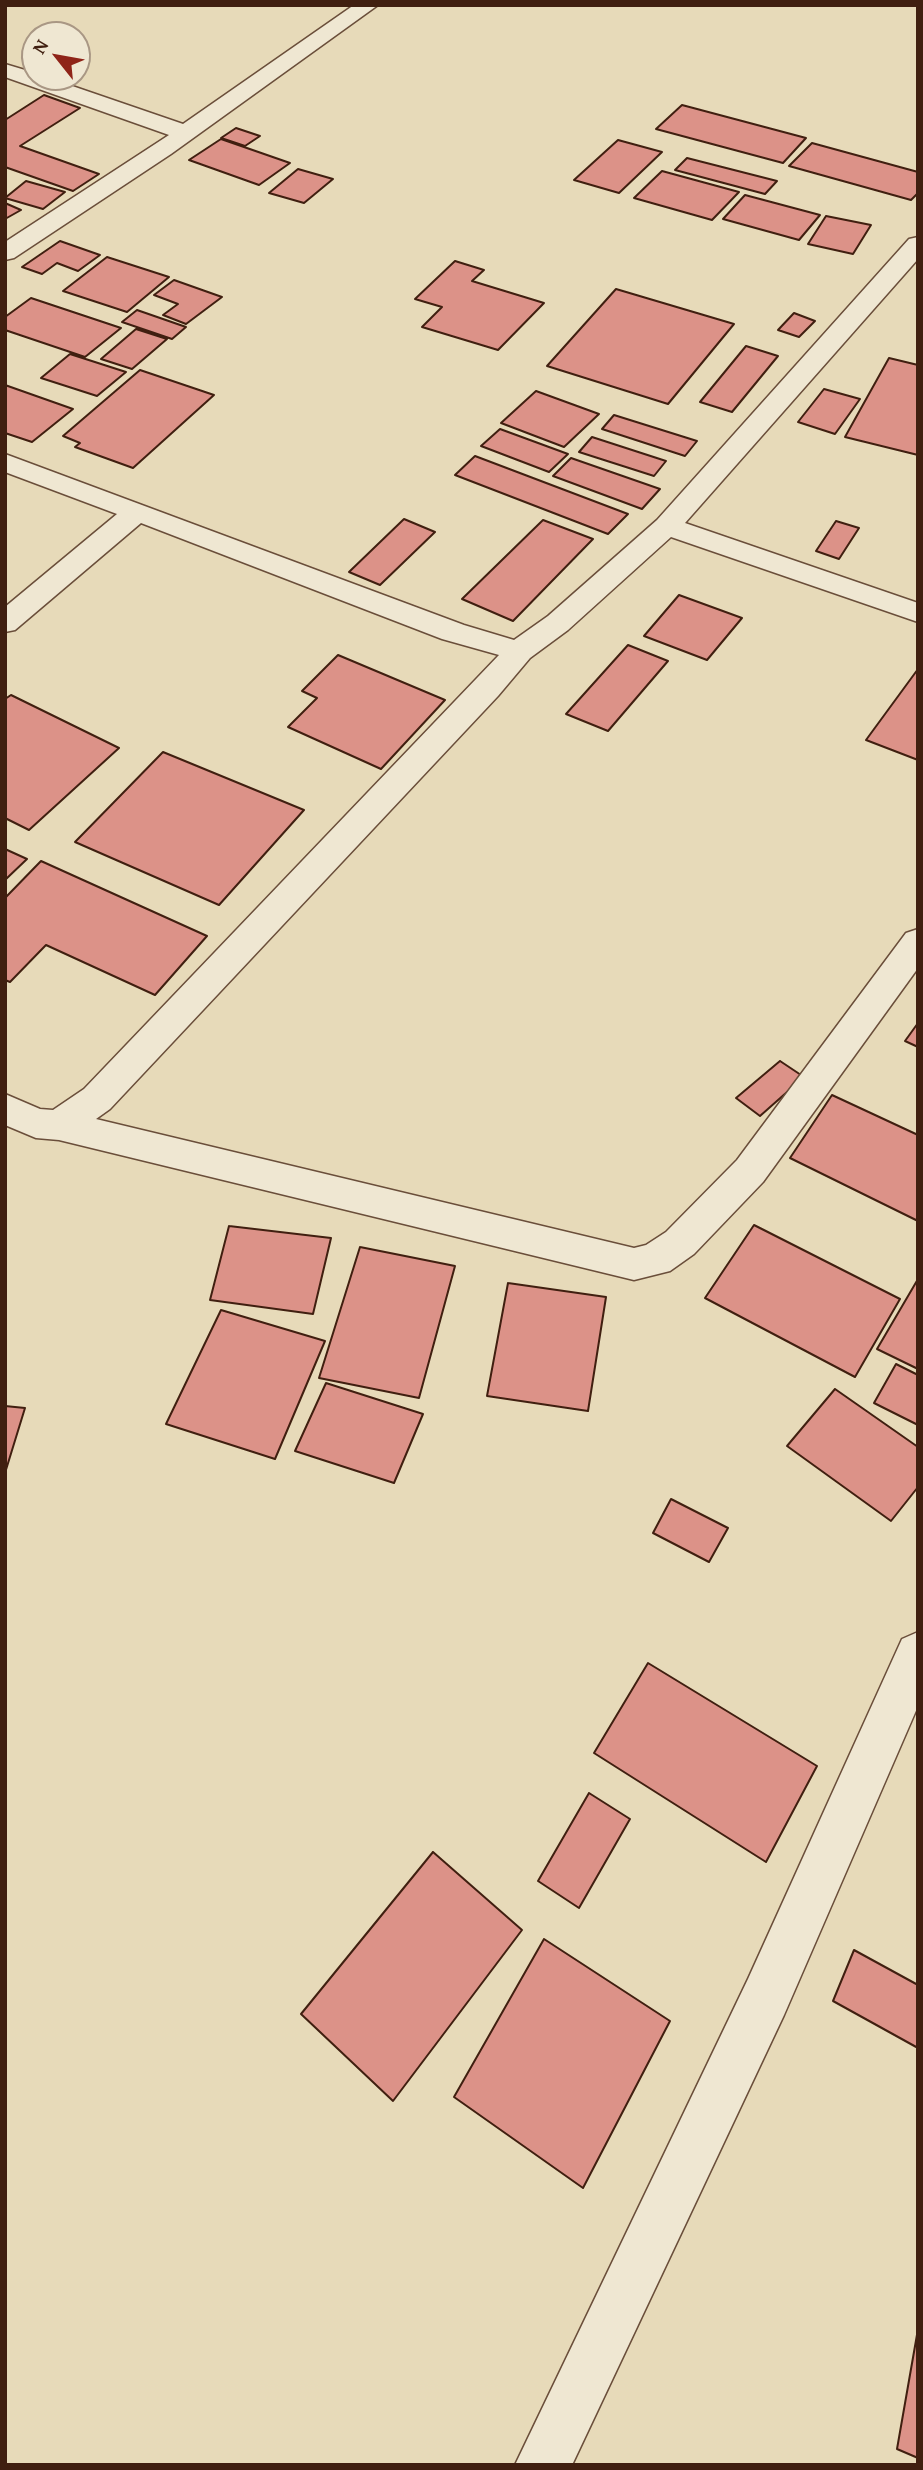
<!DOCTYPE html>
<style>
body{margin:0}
#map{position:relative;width:923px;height:2470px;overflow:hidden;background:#e7dab9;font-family:"Gentium Book Plus",serif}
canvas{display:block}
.frame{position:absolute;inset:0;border:7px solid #401f10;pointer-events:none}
.north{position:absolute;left:21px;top:21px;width:70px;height:70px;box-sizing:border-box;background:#efe7d2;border:2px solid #a99784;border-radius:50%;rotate:301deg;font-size:19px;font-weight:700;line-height:28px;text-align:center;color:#401f10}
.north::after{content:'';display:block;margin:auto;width:24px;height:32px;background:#8f2418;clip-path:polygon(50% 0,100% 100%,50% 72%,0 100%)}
</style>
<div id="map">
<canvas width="923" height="2470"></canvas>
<div class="frame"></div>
<div class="north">N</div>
</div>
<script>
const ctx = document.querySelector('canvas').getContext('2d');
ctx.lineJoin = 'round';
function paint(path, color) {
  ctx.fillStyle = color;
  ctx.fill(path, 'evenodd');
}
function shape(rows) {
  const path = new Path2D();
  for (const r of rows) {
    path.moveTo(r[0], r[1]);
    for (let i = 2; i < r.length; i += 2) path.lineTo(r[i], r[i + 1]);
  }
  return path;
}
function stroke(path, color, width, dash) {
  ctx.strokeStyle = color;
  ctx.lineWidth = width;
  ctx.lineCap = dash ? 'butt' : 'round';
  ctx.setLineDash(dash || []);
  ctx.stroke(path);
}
const building = shape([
 [44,95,80,108,20,146,99,174,73,191,5,167,5,120,44,95],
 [682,105,806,138,783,163,656,129,682,105],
 [236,128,260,136,245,146,221,138,236,128],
 [221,139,290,163,259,185,189,160,221,139],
 [618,140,662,152,619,193,574,180,618,140],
 [812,143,918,172,918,193,911,200,789,166,812,143],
 [687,158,777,181,765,194,675,170,687,158],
 [298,169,333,179,304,203,269,193,298,169],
 [662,171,739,192,712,220,634,198,662,171],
 [26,181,65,192,43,209,5,198,26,181],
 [745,195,820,215,799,240,723,219,745,195],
 [5,203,21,210,5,219,5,203],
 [826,216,871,225,853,254,808,244,826,216],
 [60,241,100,255,78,271,57,263,42,274,22,267,60,241],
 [107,257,169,277,127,312,63,291,107,257],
 [455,261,484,270,472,281,544,303,498,350,422,327,442,307,415,299,455,261],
 [174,280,222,297,186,324,163,315,178,304,154,295,174,280],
 [616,289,734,324,668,404,547,366,616,289],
 [31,298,121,328,85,357,5,330,5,317,31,298],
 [137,310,186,327,172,339,122,322,137,310],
 [794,313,815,321,799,337,778,330,794,313],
 [136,329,167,339,132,369,101,359,136,329],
 [746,346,778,356,732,412,700,402,746,346],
 [70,354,126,372,97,396,41,378,70,354],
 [889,358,918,365,918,455,845,437,889,358],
 [140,370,214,395,133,468,75,447,80,443,63,436,140,370],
 [5,385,73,409,32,442,5,433,5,385],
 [824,389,860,399,835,434,798,422,824,389],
 [536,391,599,414,564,447,501,423,536,391],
 [614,415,697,441,685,456,602,429,614,415],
 [500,429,568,454,549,472,481,446,500,429],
 [592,437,666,461,654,476,579,452,592,437],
 [475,456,628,514,608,534,455,475,475,456],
 [571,458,660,489,642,509,553,476,571,458],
 [404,519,435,532,380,585,349,572,404,519],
 [543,520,593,539,513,621,462,599,543,520],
 [836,521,859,528,839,559,816,551,836,521],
 [679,595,742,618,707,660,644,636,679,595],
 [628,645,668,661,608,731,566,714,628,645],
 [338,655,445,700,381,769,288,727,317,698,302,691,338,655],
 [918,669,918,760,866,740,918,669],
 [11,695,119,748,29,830,5,818,5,699,11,695],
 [163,752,304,810,219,905,75,842,163,752],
 [5,849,27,859,5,880,5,849],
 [41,861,207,936,155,995,46,945,10,982,5,980,5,898,41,861],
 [918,1023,918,1047,905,1041,918,1023],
 [780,1061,804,1077,760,1116,736,1098,780,1061],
 [832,1095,918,1135,918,1221,790,1158,832,1095],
 [754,1225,900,1299,855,1377,705,1298,754,1225],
 [229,1226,331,1238,313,1314,210,1300,229,1226],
 [360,1247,455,1266,419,1398,319,1378,360,1247],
 [918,1279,918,1369,877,1349,918,1279],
 [508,1283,606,1297,588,1411,487,1396,508,1283],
 [221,1310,325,1341,275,1459,166,1424,221,1310],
 [896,1364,918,1375,918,1425,874,1403,896,1364],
 [326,1383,423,1414,394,1483,295,1451,326,1383],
 [835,1389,918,1447,918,1487,891,1521,787,1446,835,1389],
 [5,1406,25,1408,5,1473,5,1406],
 [671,1499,728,1528,709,1562,653,1533,671,1499],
 [648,1663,817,1766,766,1862,594,1753,648,1663],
 [589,1793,630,1819,579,1908,538,1881,589,1793],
 [433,1852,522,1930,393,2101,301,2014,433,1852],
 [544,1939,670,2021,583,2188,454,2097,544,1939],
 [854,1950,918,1985,918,2048,833,2001,854,1950],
 [918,2329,918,2458,897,2449,918,2329]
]);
paint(building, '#dc9288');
stroke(building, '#401f10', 2);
const street = shape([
 [354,5,378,5,171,154,14,258,5,260,5,242,169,135,5,77,5,64,35,73,35,77,46,77,183,124,354,5],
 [918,237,918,259,685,523,918,603,918,622,671,537,568,630,530,658,498,696,110,1109,96,1119,634,1248,646,1245,666,1232,737,1160,906,933,918,929,918,968,763,1182,694,1254,670,1271,634,1280,59,1140,36,1138,5,1125,5,1094,40,1109,53,1110,84,1089,499,655,442,639,141,523,15,630,5,632,5,607,117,514,5,472,5,454,464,625,514,640,548,616,657,520,909,239,918,237],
 [918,1632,918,1706,784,2015,572,2465,515,2465,748,1979,902,1639,918,1632]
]);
stroke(street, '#6a4e3a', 3);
paint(street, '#efe7d2');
</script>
